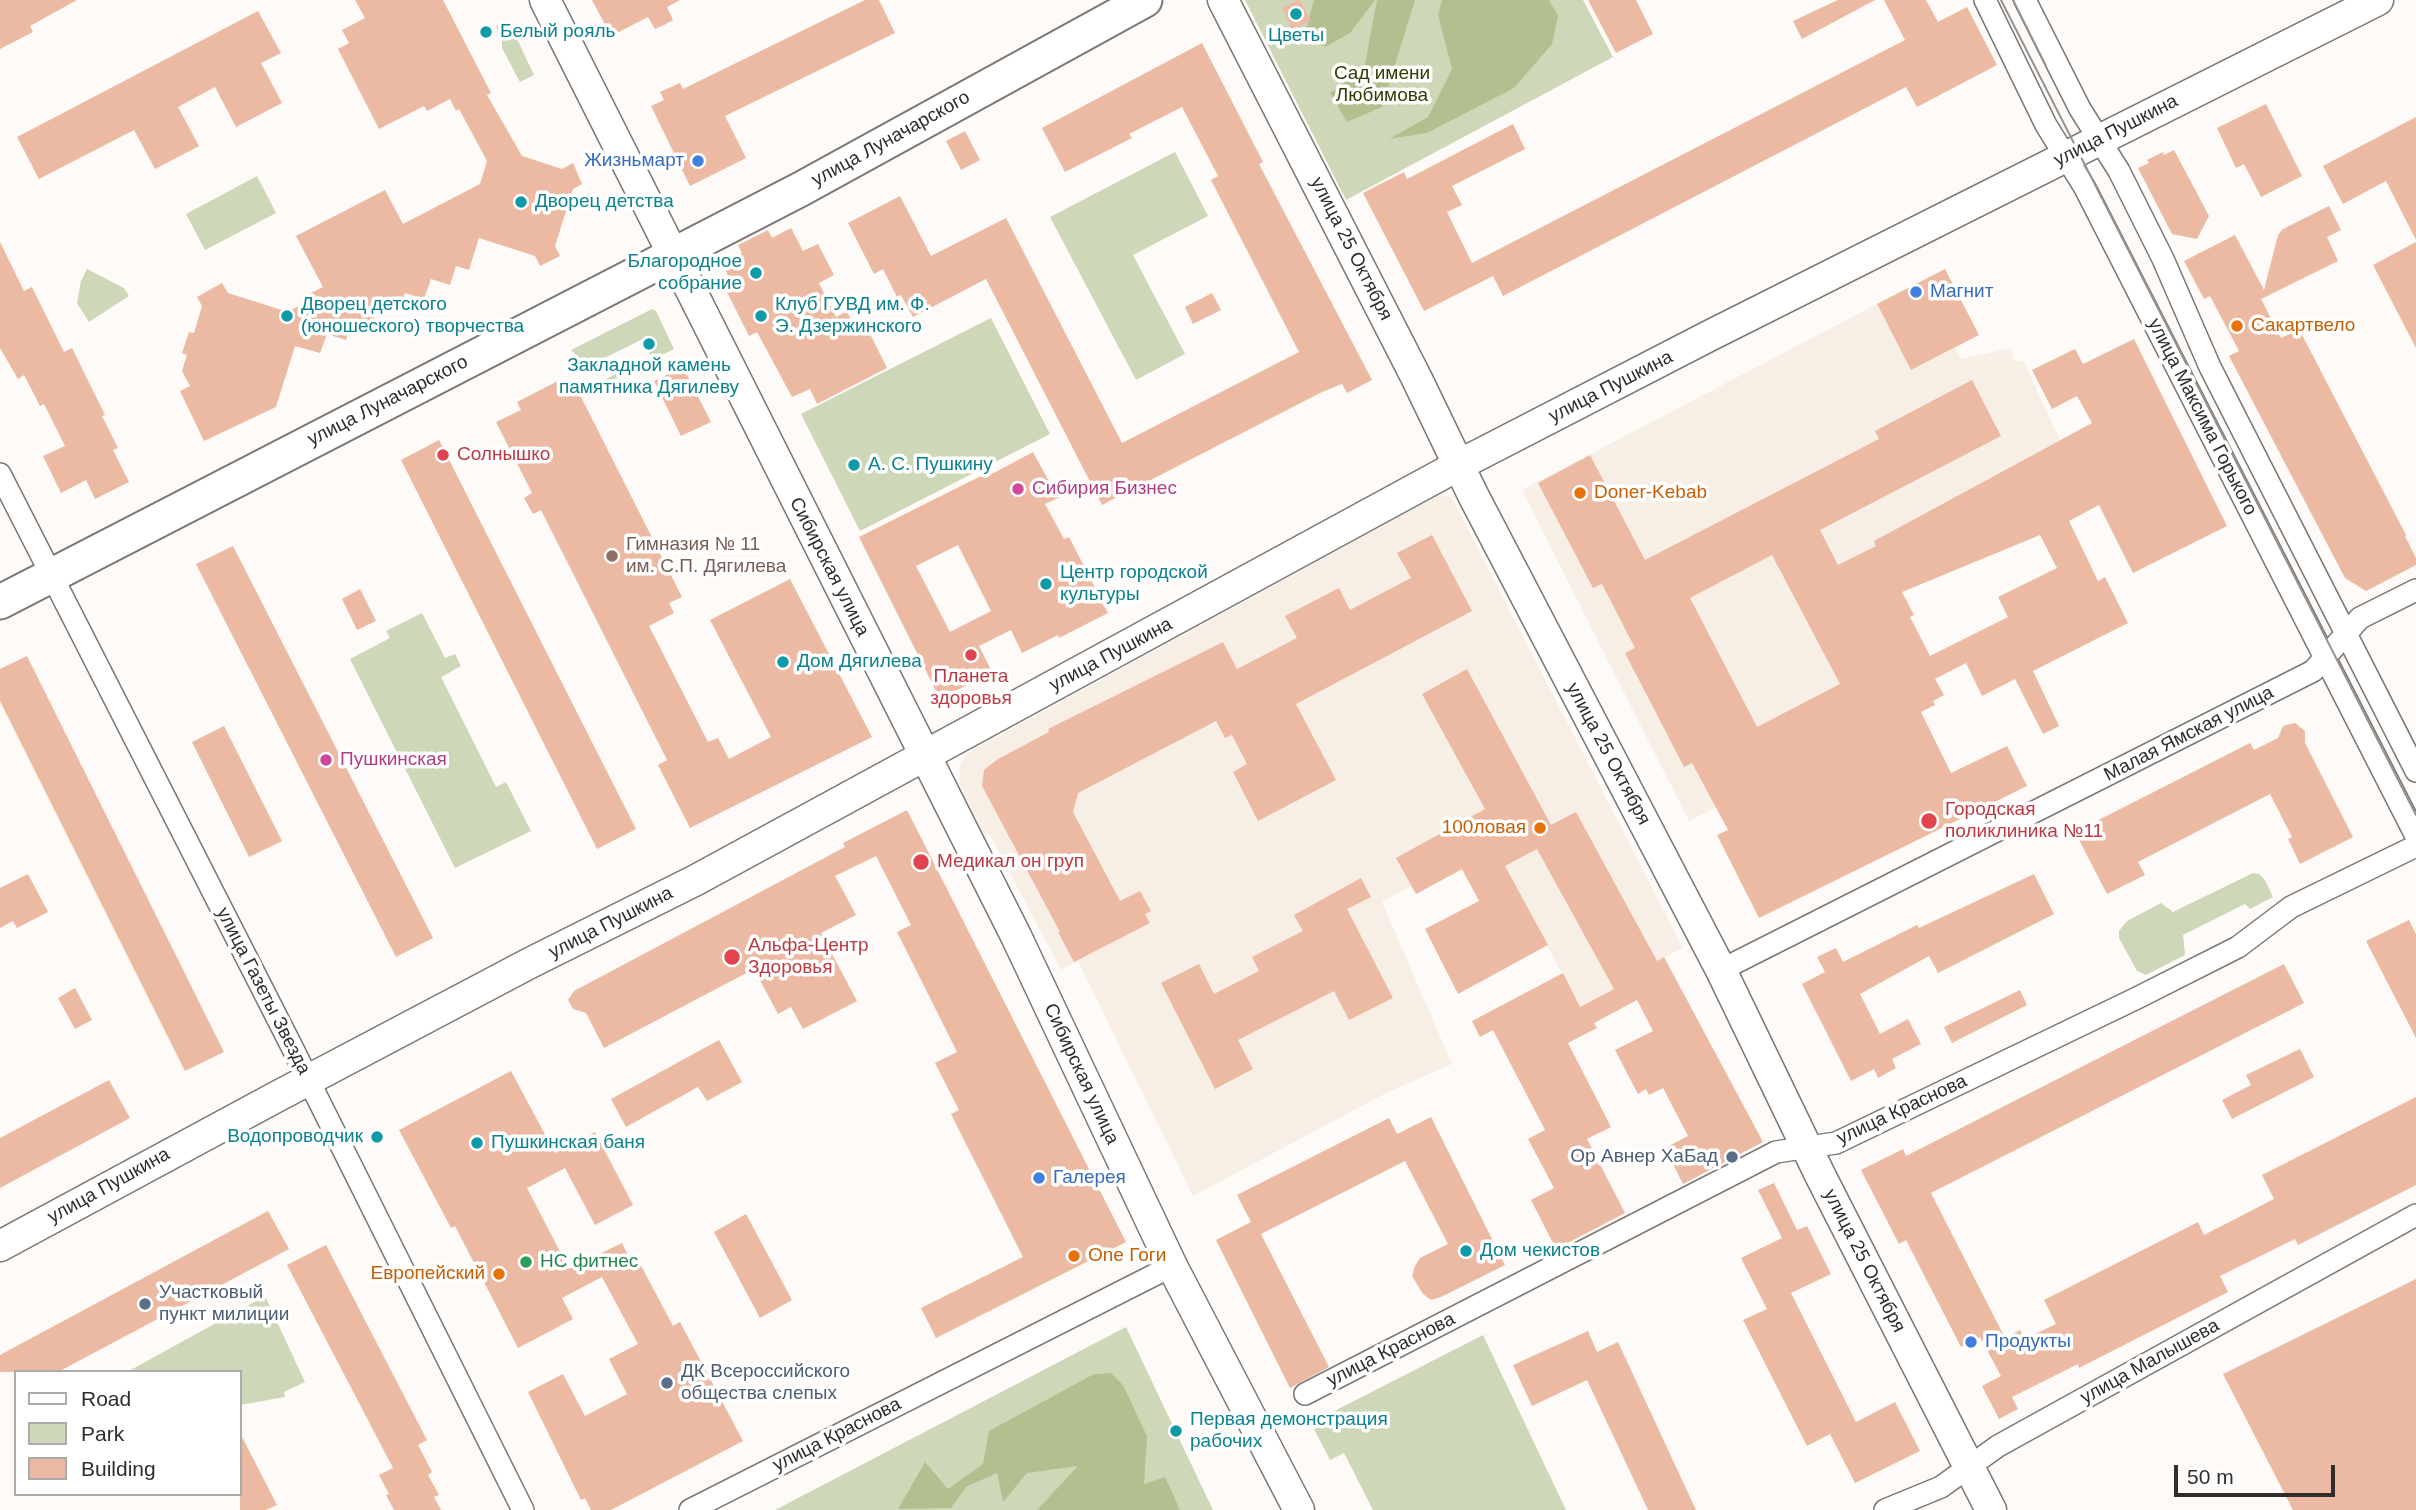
<!DOCTYPE html>
<meta charset="utf-8">
<style>
body{margin:0}
#map{position:relative;width:2416px;height:1510px;overflow:hidden;background:#fdfaf7;font-family:Arial,sans-serif}
canvas{display:block}
.legend{position:absolute;left:14px;top:1370px;width:228px;height:126px;box-sizing:border-box;background:#fff;border:2px solid #acabab;margin:0;padding:9px 12px;list-style:none;font-size:21px;color:#2f2e2d}
.legend li{display:flex;align-items:center;gap:14px;height:35px}
.legend b{width:35px;border:2px solid #acabab}
.scale{position:absolute;left:2174px;top:1465px;width:161px;height:32px;box-sizing:border-box;border:4px solid #2f2e2d;border-top:0;padding-left:9px;font-size:21px;line-height:24px;white-space:nowrap;color:#2f2e2d;-webkit-text-stroke:5px #fff;paint-order:stroke}
</style>
<div id="map">
<canvas width="2416" height="1510"></canvas>
<ul class="legend">
<li><b style="height:9px;background:#fff"></b>Road</li>
<li><b style="height:19px;background:#ced8b8"></b>Park</li>
<li><b style="height:19px;background:#ecbaa2"></b>Building</li>
</ul>
<div class="scale">50 m</div>
</div>
<script>
const ctx = document.querySelector('canvas').getContext('2d');
ctx.lineJoin = 'round';
function paint(path, color) {
  ctx.fillStyle = color;
  ctx.fill(path, 'evenodd');
}
function shape(rows) {
  const path = new Path2D();
  for (const r of rows) {
    path.moveTo(r[0], r[1]);
    for (let i = 2; i < r.length; i += 2) path.lineTo(r[i], r[i + 1]);
  }
  return path;
}
function stroke(path, color, width, dash) {
  ctx.strokeStyle = color;
  ctx.lineWidth = width;
  ctx.lineCap = dash ? 'butt' : 'round';
  ctx.setLineDash(dash || []);
  ctx.stroke(path);
}
function write(font, color, halo, rows, align = 'center') {
  ctx.font = font + ' Arial,sans-serif';
  ctx.lineWidth = 7;
  ctx.setLineDash([]);
  ctx.textBaseline = 'middle';
  ctx.strokeStyle = halo;
  ctx.fillStyle = color;
  for (const [text, x, y, turn = 0] of rows) {
    ctx.save();
    ctx.translate(x, y);
    ctx.rotate((+turn || 0) * Math.PI / 180);
    ctx.textAlign = isNaN(turn) ? turn : align;
    if (halo) ctx.strokeText(text, 0, 0);
    ctx.fillText(text, 0, 0);
    ctx.restore();
  }
}
paint(shape([
 [1877,304,1912,370,1955,348,1961,359,2011,348,2014,360,2024,362,2060,440,1875,541,1905,653,1923,643,1941,676,1935,679,1944,695,1933,701,1935,705,1904,720,1900,713,1689,821,1522,490],
 [1439,495,1449,497,1453,500,1683,948,1626,977,1628,982,1580,1007,1509,874,1468,881,1462,870,1416,894,1411,886,1382,902,1452,1064,1386,1093,1193,1196,1078,961,1061,970,990,835,984,834,959,783,960,764,966,755,975,749]
]), '#f7eee5');
paint(shape([
 [1245,0,1583,0,1613,57,1346,200],
 [508,20,534,75,520,82,502,48,502,40,496,26],
 [1175,152,1208,216,1133,255,1185,354,1136,380,1050,217],
 [257,176,276,213,205,250,186,214],
 [87,269,124,288,129,296,89,322,77,303,81,281],
 [652,309,656,311,674,349,607,383,604,380,651,357,643,339,588,366,571,350],
 [991,318,1050,434,860,531,801,414],
 [422,613,445,658,455,654,461,666,441,677,496,787,506,782,531,831,455,868,350,659,390,638,386,631],
 [2253,873,2259,874,2265,880,2273,897,2250,909,2245,904,2183,935,2185,955,2146,975,2137,971,2119,938,2119,931,2127,921,2161,903,2173,912],
 [265,1296,305,1382,284,1392,285,1397,240,1405,240,1372,127,1372],
 [1126,1327,1213,1510,775,1510],
 [1483,1335,1566,1510,1373,1510,1344,1453,1330,1460,1311,1423]
]), '#ced8b8');
paint(shape([
 [1314,0,1375,0,1350,33,1325,47,1304,36],
 [1377,0,1415,0,1382,107,1347,122,1330,93,1364,69],
 [1442,0,1549,0,1558,16,1552,44,1514,88,1427,133,1389,139,1428,117,1452,69,1438,15],
 [1111,1373,1123,1385,1147,1436,1144,1484,1165,1477,1180,1510,1037,1510,1078,1466,1027,1473,1003,1502,997,1473,966,1487,951,1508,898,1509,925,1462,948,1489,983,1464,989,1431,1094,1374]
]), '#b2c090');
paint(shape([
 [0,0,77,0,30,26,33,32,0,49],
 [355,0,443,0,491,93,487,95,522,156,562,169,573,163,582,184,573,189,555,246,560,256,540,266,535,256,479,238,469,270,456,266,450,285,431,279,424,299,405,293,398,312,378,306,372,327,352,321,346,340,327,334,320,353,295,346,276,407,204,441,180,391,190,386,182,371,187,355,182,353,189,332,194,333,202,306,197,297,222,283,228,293,288,312,304,303,307,295,323,287,296,236,385,190,403,224,480,184,487,161,459,109,456,111,450,99,427,111,424,106,379,129,338,49,349,43,342,30,365,18],
 [592,0,680,0,667,7,673,20,664,25,655,29,648,17,611,36],
 [865,0,879,0,895,33,725,116,746,158,690,186,651,106,664,100,660,92,680,83,683,89],
 [1298,0,1300,0,1311,21,1292,29,1282,8],
 [1588,0,1636,0,1653,34,1616,53],
 [1838,0,1875,0,1802,39,1793,21],
 [1884,0,1926,0,1938,22,1967,7,1997,65,1917,107,1906,87,1503,296,1493,276,1424,311,1363,193,1404,172,1407,179,1513,124,1525,149,1452,186,1462,205,1447,212,1472,263,1905,40],
 [258,11,281,53,261,63,282,103,236,127,215,87,178,107,199,146,155,169,134,130,39,179,17,137],
 [1202,43,1263,162,1259,164,1372,380,1347,393,1342,384,1322,392,1102,505,986,279,913,317,901,295,897,297,883,269,874,274,848,223,900,196,931,256,1006,218,1122,443,1299,352,1211,180,1218,176,1182,107,1129,134,1132,138,1065,172,1042,128],
 [2266,104,2302,176,2261,197,2244,164,2236,168,2217,128],
 [2416,117,2416,240,2386,181,2343,204,2323,166],
 [965,131,980,160,961,170,946,141],
 [2174,150,2209,216,2197,239,2172,234,2138,168,2149,163,2147,160,2163,152,2164,155],
 [2329,206,2341,230,2327,237,2338,261,2261,299,2281,338,2299,329,2406,535,2405,536,2416,558,2416,565,2366,591,2345,578,2229,356,2239,351,2210,296,2204,299,2184,261,2235,235,2264,290,2278,235,2283,229],
 [791,228,803,251,818,244,834,275,819,283,836,317,847,311,855,329,865,324,887,368,817,404,810,389,792,397,757,332,749,336,727,292,734,288,722,263,742,253,738,245,768,230,772,238],
 [0,242,24,291,32,287,64,352,72,348,105,415,102,416,118,448,113,450,129,482,95,499,86,480,61,493,43,456,65,446,44,404,40,406,24,375,18,379,0,348],
 [2416,242,2416,348,2373,265],
 [1945,269,1979,335,1911,370,1877,304],
 [1212,293,1221,310,1193,324,1185,307],
 [2134,339,2227,526,2133,573,2099,505,2069,521,2098,581,2105,577,2128,623,2033,671,2059,726,2043,734,2015,679,1982,696,1966,663,1935,679,1944,695,1933,701,1935,705,1921,712,1951,773,2007,746,2027,786,1759,918,1717,835,1728,830,1692,763,1684,767,1625,653,1635,648,1602,584,1593,588,1538,483,1590,455,1645,560,1879,439,1875,431,1972,380,2001,436,1820,530,1838,565,1876,546,1874,541,2092,423,2077,396,2052,409,2032,370,2075,349,2083,364],
 [2040,535,2057,568,1998,597,2008,617,1930,656,1910,617,1914,615,1902,592],
 [1772,555,1840,684,1757,727,1690,598],
 [683,367,711,422,681,436,654,381],
 [558,381,562,389,574,383,682,597,669,603,674,613,649,626,708,742,718,738,729,759,771,737,710,620,790,579,872,737,690,828,658,765,667,760,541,510,533,514,524,498,532,493,496,422,521,410,517,402],
 [439,440,636,829,597,849,401,460],
 [1033,452,1058,498,1045,504,1064,539,1069,537,1108,613,1059,638,1058,635,1022,653,1011,630,979,646,992,672,940,699,859,537,987,473,988,476],
 [958,545,991,611,950,632,916,566],
 [1432,535,1472,611,1296,704,1336,780,1258,821,1233,772,1247,764,1232,735,1225,738,1216,721,1078,793,1073,812,1120,901,1140,891,1151,911,1145,914,1150,923,1074,962,1058,932,1060,932,982,786,984,770,998,759,1049,732,1048,729,1223,642,1237,669,1297,638,1285,616,1339,588,1350,610,1411,578,1397,553],
 [233,546,433,938,396,957,196,564],
 [360,589,376,621,357,630,342,599],
 [27,656,224,1052,185,1071,0,701,0,669],
 [1467,669,1551,825,1576,812,1657,961,1664,957,1763,1142,1683,1184,1665,1148,1688,1136,1663,1088,1649,1095,1646,1089,1638,1094,1615,1050,1653,1031,1637,1000,1594,1023,1597,1028,1568,1043,1611,1127,1587,1139,1625,1213,1556,1249,1531,1200,1554,1188,1528,1139,1545,1130,1493,1030,1480,1037,1472,1021,1563,973,1580,1007,1614,989,1537,849,1505,866,1548,945,1458,994,1425,929,1479,901,1462,869,1416,894,1396,858,1485,809,1422,694],
 [2295,723,2305,731,2305,743,2353,837,2300,864,2288,839,2292,837,2270,794,2138,862,2145,875,2107,894,2075,832,2250,743,2254,750,2278,738,2283,726],
 [224,726,282,841,249,857,192,742],
 [907,810,1126,1242,936,1338,921,1308,1023,1257,951,1114,959,1110,935,1063,957,1052,897,932,911,925,876,856,835,876,856,915,821,933,857,1001,803,1029,791,1007,778,1014,754,969,604,1048,586,1013,573,1009,568,1000,574,991,845,847,843,843],
 [28,874,48,912,17,928,13,921,0,928,0,888],
 [2034,874,2054,914,1938,973,1929,956,1860,994,1880,1034,1908,1019,1921,1044,1892,1059,1896,1068,1878,1078,1874,1069,1851,1081,1802,984,1825,972,1817,957,1836,948,1843,962,1917,925,1919,928],
 [1361,878,1371,897,1347,909,1393,998,1349,1020,1334,991,1238,1040,1253,1069,1215,1089,1161,983,1199,964,1214,994,1259,971,1252,957,1303,931,1294,915],
 [2409,920,2416,934,2416,1038,2366,941],
 [2284,964,2304,1003,1931,1193,2005,1338,2020,1330,2025,1339,2056,1324,2044,1300,2198,1222,2204,1235,2274,1199,2262,1175,2416,1097,2416,1185,2298,1245,2295,1239,2220,1276,2228,1292,2079,1368,2078,1364,2012,1397,2018,1409,1999,1419,1982,1386,2001,1376,1980,1337,1961,1347,1906,1240,1899,1244,1861,1170,1903,1149,1906,1156],
 [75,988,92,1020,75,1029,58,998],
 [2020,990,2027,1005,1952,1043,1944,1027],
 [719,1040,742,1082,707,1101,698,1087,626,1127,611,1099],
 [2300,1049,2314,1077,2232,1119,2222,1100,2251,1085,2246,1075],
 [511,1071,555,1153,595,1132,633,1205,595,1225,565,1168,527,1188,569,1269,622,1243,630,1259,636,1256,673,1326,680,1322,743,1441,611,1510,591,1510,585,1498,581,1500,528,1392,563,1374,585,1416,627,1394,609,1359,638,1344,602,1277,562,1298,573,1319,518,1348,455,1226,451,1228,399,1130],
 [109,1080,130,1118,0,1188,0,1138],
 [1431,1117,1505,1265,1441,1297,1431,1300,1423,1294,1412,1276,1415,1266,1420,1258,1448,1244,1405,1161,1261,1234,1329,1367,1290,1388,1216,1240,1251,1222,1237,1195,1389,1118,1397,1134],
 [1774,1183,1797,1230,1807,1226,1831,1274,1791,1293,1856,1422,1895,1402,1920,1451,1855,1483,1830,1434,1807,1446,1743,1320,1767,1309,1741,1258,1782,1238,1758,1190],
 [268,1211,289,1249,58,1372,0,1372,0,1355],
 [746,1214,792,1300,760,1318,714,1232],
 [326,1245,427,1440,418,1445,432,1472,428,1475,439,1495,434,1497,441,1510,394,1510,386,1495,389,1494,379,1475,393,1468,287,1265],
 [2416,1279,2416,1510,2293,1510,2223,1374],
 [1588,1331,1597,1352,1618,1342,1696,1510,1648,1510,1587,1380,1532,1406,1513,1365],
 [240,1433,277,1505,266,1510,240,1510]
]), '#ecbaa2');
const street = shape([
 [1985,0,2046,125,2085,188,2416,836],
 [2025,0,2080,109,2119,171,2163,259,2210,367,2416,771],
 [0,474,292,1047,523,1510],
 [1721,970,2313,671,2360,618,2416,590],
 [1305,1394,1776,1152,1836,1143,2137,998,2238,947,2291,907,2416,846],
 [690,1510,1172,1266],
 [1885,1510,1941,1487,1998,1446,2416,1215]
]);
const secondary = shape([
 [545,0,1016,936,1172,1266,1299,1510],
 [1223,0,1416,377,1473,495,1721,970,1820,1175,1991,1510],
 [0,1246,278,1096,530,963,696,880,1459,465,1709,336,2378,0]
]);
const primary = shape([
 [0,602,801,189,1145,0]
]);
stroke(street, '#7a7775', 24);
stroke(secondary, '#7a7775', 33);
stroke(primary, '#7a7775', 37);
stroke(street, '#fff', 21);
stroke(secondary, '#fff', 30);
stroke(primary, '#fff', 33);
stroke(shape([
 [2001,0,2416,815],
 [2013,0,2046,66]
]), '#959391', 2);
for (const [x, y, r, color] of [
 [1296,14,7,"#0f9aa8"],
 [486,32,7,"#0f9aa8"],
 [698,161,7,"#3f7fe0"],
 [521,202,7,"#0f9aa8"],
 [756,273,7,"#0f9aa8"],
 [1916,292,7,"#3f7fe0"],
 [287,316,7,"#0f9aa8"],
 [761,316,7,"#0f9aa8"],
 [2237,326,7,"#e8710a"],
 [649,344,7,"#0f9aa8"],
 [443,455,7,"#e0444e"],
 [854,465,7,"#0f9aa8"],
 [1018,489,7,"#d1479c"],
 [1580,493,7,"#e8710a"],
 [612,556,7,"#8d6e63"],
 [1046,584,7,"#0f9aa8"],
 [971,655,7,"#e0444e"],
 [783,662,7,"#0f9aa8"],
 [326,760,7,"#d1479c"],
 [1929,821,9,"#e0444e"],
 [1540,828,7,"#e8710a"],
 [921,862,9,"#e0444e"],
 [732,957,9,"#e0444e"],
 [377,1137,7,"#0f9aa8"],
 [477,1143,7,"#0f9aa8"],
 [1732,1157,7,"#5c6f8a"],
 [1039,1178,7,"#3f7fe0"],
 [1466,1251,7,"#0f9aa8"],
 [1074,1256,7,"#e8710a"],
 [526,1262,7,"#2e9e5b"],
 [499,1274,7,"#e8710a"],
 [145,1304,7,"#5c6f8a"],
 [1971,1342,7,"#3f7fe0"],
 [667,1383,7,"#5c6f8a"],
 [1176,1431,7,"#0f9aa8"]
]) {
  const dot = new Path2D();
  dot.arc(x, y, r, 0, 2 * Math.PI);
  ctx.fillStyle = color;
  ctx.fill(dot);
  stroke(dot, '#fff', 2.5);
}
write('19px', '#0d838f', '#fff', [
 ["Белый рояль",500,32],
 ["Цветы",1296,36,"center"],
 ["Дворец детства",535,202],
 ["Благородное",742,262,"right"],
 ["собрание",742,284,"right"],
 ["Дворец детского",301,305],
 ["(юношеского) творчества",301,327],
 ["Клуб ГУВД им. Ф.",775,305],
 ["Э. Дзержинского",775,327],
 ["Закладной камень",649,366,"center"],
 ["памятника Дягилеву",649,388,"center"],
 ["А. С. Пушкину",868,465],
 ["Центр городской",1060,573],
 ["культуры",1060,595],
 ["Дом Дягилева",797,662],
 ["Водопроводчик",363,1137,"right"],
 ["Пушкинская баня",491,1143],
 ["Дом чекистов",1480,1251],
 ["Первая демонстрация",1190,1420],
 ["рабочих",1190,1442]
], 'left');
write('19px', '#323d05', '#fff', [
 ["Сад имени",1382,74],
 ["Любимова",1382,96]
]);
write('19px', '#2f2e2d', '#fff', [
 ["улица Пушкина",2116,131,-27],
 ["улица Луначарского",891,139,-29],
 ["улица 25 Октября",1351,249,63],
 ["улица Пушкина",1611,387,-27],
 ["улица Луначарского",388,401,-27],
 ["улица Максима Горького",2202,417,63],
 ["Сибирская улица",829,567,63],
 ["улица Пушкина",1111,655,-28],
 ["Малая Ямская улица",2189,734,-27],
 ["улица 25 Октября",1608,754,62],
 ["улица Пушкина",611,923,-27],
 ["улица Газеты Звезда",263,991,63],
 ["Сибирская улица",1081,1074,65],
 ["улица Краснова",1902,1110,-25],
 ["улица Пушкина",109,1186,-29],
 ["улица 25 Октября",1864,1261,63],
 ["улица Краснова",1391,1350,-27],
 ["улица Малышева",2150,1362,-29],
 ["улица Краснова",837,1435,-27]
]);
write('19px', '#366cbe', '#fff', [
 ["Жизньмарт",684,161,"right"],
 ["Магнит",1930,292],
 ["Галерея",1053,1178],
 ["Продукты",1985,1342]
], 'left');
write('19px', '#c56008', '#fff', [
 ["Сакартвело",2251,326],
 ["Doner-Kebab",1594,493],
 ["100ловая",1526,828,"right"],
 ["One Гоги",1088,1256],
 ["Европейский",485,1274,"right"]
], 'left');
write('19px', '#be3a42', '#fff', [
 ["Солнышко",457,455],
 ["Планета",971,677,"center"],
 ["здоровья",971,699,"center"],
 ["Городская",1945,810],
 ["поликлиника №11",1945,832],
 ["Медикал он груп",937,862],
 ["Альфа-Центр",748,946],
 ["Здоровья",748,968]
], 'left');
write('19px', '#b23c85', '#fff', [
 ["Сибирия Бизнес",1032,489],
 ["Пушкинская",340,760]
], 'left');
write('19px', '#785e54', '#fff', [
 ["Гимназия № 11",626,545],
 ["им. С.П. Дягилева",626,567]
], 'left');
write('19px', '#4e5e75', '#fff', [
 ["Ор Авнер ХаБад",1718,1157,"right"],
 ["Участковый",159,1293],
 ["пункт милиции",159,1315],
 ["ДК Всероссийского",681,1372],
 ["общества слепых",681,1394]
], 'left');
write('19px', '#27864d', '#fff', [
 ["НС фитнес",540,1262]
], 'left');
</script>
